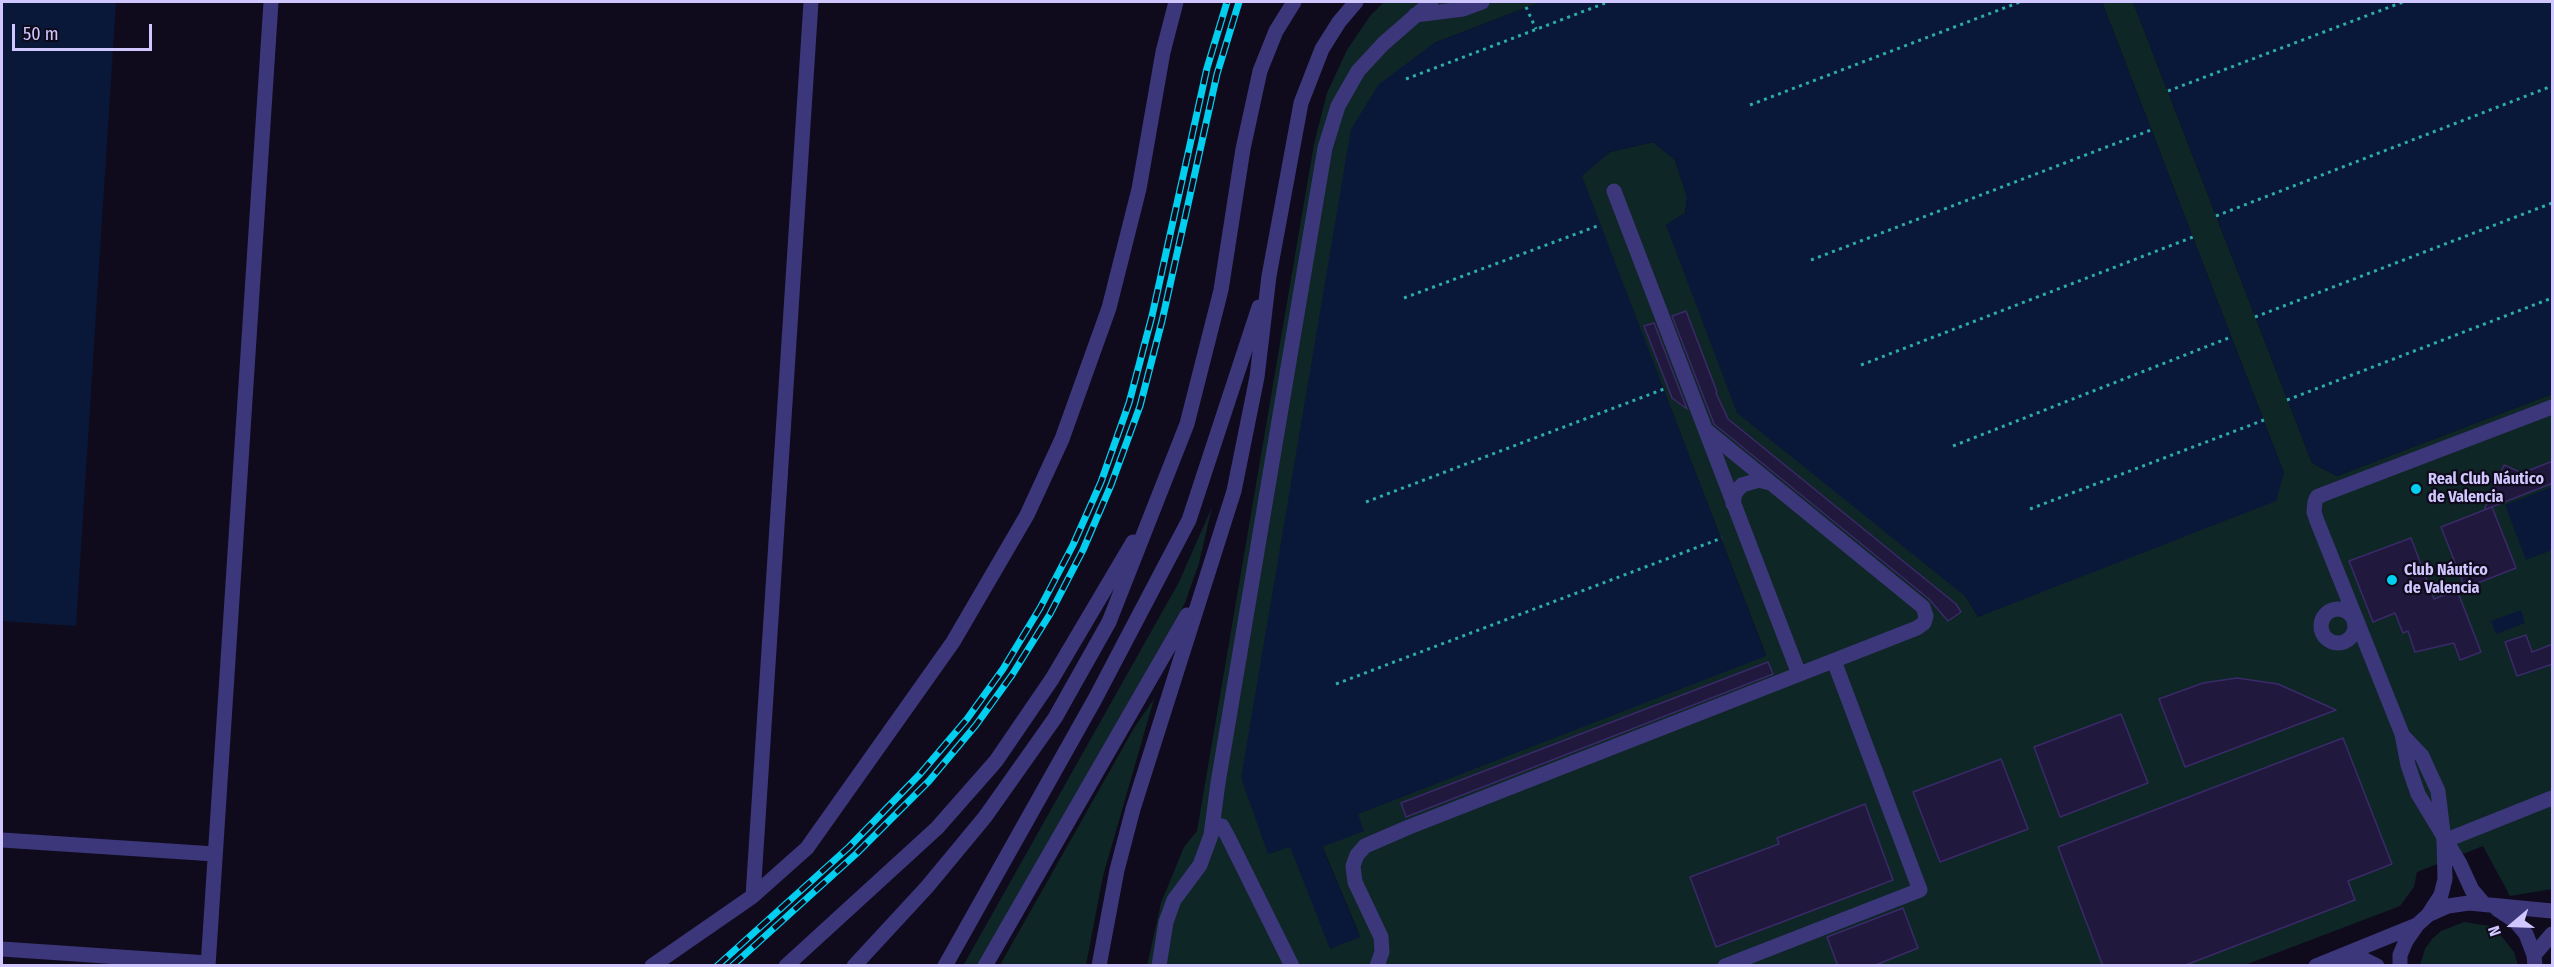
<!DOCTYPE html>
<meta charset="utf-8">
<style>
body{margin:0}
#map{position:relative;width:2554px;height:967px;overflow:hidden;background:#0f0b1c;font-family:"Fira Sans Condensed",sans-serif}
canvas{display:block}
.frame{position:absolute;inset:0;border:3px solid #d0c7ff;pointer-events:none}
.north{position:absolute;left:2482px;top:895px;width:60px;height:60px;-webkit-text-stroke:4px #0f0b1c;paint-order:stroke;rotate:251deg;font-size:16px;font-weight:700;line-height:24px;text-align:center;color:#d0c7ff}
.north::after{content:'';display:block;margin:auto;width:21px;height:27px;background:#d0c7ff;clip-path:polygon(50% 0,100% 100%,50% 72%,0 100%)}
.scale{position:absolute;left:12px;top:24px;width:140px;height:27px;box-sizing:border-box;border:3px solid #d0c7ff;border-top:0;padding-left:8px;font-size:18px;line-height:21px;white-space:nowrap;color:#d0c7ff;-webkit-text-stroke:4px #0f0b1c;paint-order:stroke}
</style>
<div id="map">
<canvas width="2554" height="967"></canvas>
<div class="frame"></div>
<div class="north">N</div>
<div class="scale">50 m</div>
</div>
<script>
const ctx = document.querySelector('canvas').getContext('2d');
ctx.lineJoin = 'round';
function paint(path, color) {
  ctx.fillStyle = color;
  ctx.fill(path, 'evenodd');
}
function shape(rows) {
  const path = new Path2D();
  for (const r of rows) {
    if (r.length === 3) {
      path.moveTo(r[0] + r[2], r[1]);
      path.arc(r[0], r[1], r[2], 0, 2 * Math.PI);
      continue;
    }
    path.moveTo(r[0], r[1]);
    for (let i = 2; i < r.length; i += 2) path.lineTo(r[i], r[i + 1]);
  }
  return path;
}
function stroke(path, color, width, dash) {
  ctx.strokeStyle = color;
  ctx.lineWidth = width;
  ctx.lineCap = dash ? 'butt' : 'round';
  ctx.setLineDash(dash || []);
  ctx.stroke(path);
}
function write(font, color, halo, rows, align = 'center') {
  ctx.font = font + ' "Fira Sans Condensed",sans-serif';
  ctx.lineWidth = 4.5;
  ctx.setLineDash([]);
  ctx.textBaseline = 'middle';
  ctx.strokeStyle = halo;
  ctx.fillStyle = color;
  for (const [text, x, y, turn = 0] of rows) {
    ctx.save();
    ctx.translate(x, y);
    ctx.rotate((+turn || 0) * Math.PI / 180);
    ctx.textAlign = isNaN(turn) ? turn : align;
    if (halo) ctx.strokeText(text, 0, 0);
    ctx.fillText(text, 0, 0);
    ctx.restore();
  }
}
paint(shape([
 [1384,2,1541,2,1434,43,1268,854,1290,846,1360,936,1322,846,1363,831,1357,814,1766,655,1581,176,1610,152,1653,142,1675,160,1687,197,1685,213,1666,225,1966,597,1978,617,2284,473,2102,2,2133,2,2312,463,2337,476,2552,394,2552,889,2510,896,2483,846,2417,872,2414,887,2400,906,2245,965,1147,966,1161,903,1184,847,1197,831,1314,144,1327,93,1347,50,1370,16],
 [1212,507,1199,563,1185,603,978,965,963,966,1179,582],
 [1154,699,1103,876,1086,965,1000,965,1134,728],
 [2464,922,2489,926,2499,933,2514,952,2518,965,2420,965,2425,949,2432,939,2441,931]
]), '#0f2626');
paint(shape([
 [2,2,116,2,76,626,2,621],
 [1541,2,2102,2,2284,473,2276,501,1978,617,1966,597,1737,413,1666,225,1685,213,1687,197,1675,160,1653,142,1610,152,1582,176,1766,656,1358,814,1364,831,1322,847,1360,937,1330,949,1290,847,1268,854,1241,778,1351,129,1379,84,1434,43],
 [2133,2,2552,2,2552,394,2337,476,2312,463],
 [2552,487,2552,550,2526,560,2505,505],
 [2521,610,2525,623,2496,634,2491,621]
]), '#091838');
const building = shape([
 [1686,311,1717,392,1716,393,1728,419,1956,604,1961,612,1948,621,1929,599,1714,424,1672,316,1686,311],
 [1654,323,1687,409,1672,398,1644,326,1654,323],
 [2553,461,2553,483,2484,510,2504,465,2522,473,2553,461],
 [2492,507,2516,568,2465,588,2441,527,2492,507],
 [2411,538,2434,599,2457,590,2481,652,2460,660,2454,643,2415,652,2408,631,2403,633,2395,613,2373,622,2349,561,2411,538],
 [2526,635,2532,652,2553,644,2553,664,2517,676,2505,642,2526,635],
 [1768,662,1773,674,1406,817,1401,803,1768,662],
 [2237,678,2278,684,2336,710,2185,767,2159,699,2203,683,2237,678],
 [2121,714,2148,783,2060,817,2034,747,2121,714],
 [2343,738,2392,864,2348,881,2355,900,2183,966,2103,966,2058,847,2343,738],
 [2001,759,2028,829,1940,862,1913,792,2001,759],
 [1865,804,1893,880,1716,947,1690,877,1779,844,1777,838,1865,804],
 [1903,908,1918,948,1873,966,1838,966,1827,937,1903,908]
]);
paint(building, '#21183d');
stroke(building, '#392a69', 1.5);
stroke(shape([
 [1526,7,1536,29],
 [1406,79,1608,2],
 [2168,91,2403,2],
 [1750,105,2020,2],
 [2216,216,2552,86],
 [1811,260,2151,130],
 [1404,298,1600,225],
 [2255,317,2552,203],
 [1861,365,2193,237],
 [2287,400,2552,298],
 [1953,446,2231,337],
 [1366,502,1664,389],
 [2030,509,2264,420],
 [1336,684,1722,538]
]), '#2dacaa', 3, [3, 4.5]);
stroke(shape([
 [1415,15,1463,9,1482,2],
 [1614,191,1799,674],
 [1733,504,1735,493,1742,485,1759,480,1770,483],
 [2338,626,17],
 [2403,736,2422,756,2438,791,2444,841,2445,879,2441,895,2428,915],
 [1214,824,1222,826,1228,837,1292,966],
 [2,840,215,854],
 [2444,841,2552,798],
 [753,896,811,2],
 [2484,904,2472,890,2459,862,2418,794,2408,765,2402,734,2317,521,2314,512,2315,502,2317,497,2324,494,2552,407],
 [2497,909,2515,921,2526,934,2534,955,2535,966],
 [2,949,208,963],
 [2534,955,2552,934],
 [2339,964,2355,959,2365,960,2377,966],
 [208,966,271,2],
 [652,966,753,896,807,848,953,642,1027,515,1062,439,1109,308,1139,189,1163,52,1176,2],
 [786,966,937,828,996,761,1052,679,1133,542],
 [854,966,927,887,985,817,1055,718,1109,622,1187,424,1221,290,1243,149,1260,71,1276,31,1294,2],
 [945,966,1095,699,1189,520,1259,307],
 [985,966,1187,615],
 [1099,966,1117,870,1133,809,1234,491,1257,377,1269,276,1301,103,1322,49,1339,22,1356,2],
 [1159,966,1166,922,1174,900,1200,865,1211,835,1218,783,1325,148,1338,106,1358,71,1383,44,1431,2],
 [1377,966,1382,952,1381,937,1355,882,1353,866,1357,855,1365,846,1409,827,1917,628,1924,623,1926,616,1923,607,1706,430],
 [1725,966,1920,890,1834,661],
 [2316,966,2417,925],
 [2400,966,2400,955,2406,941,2417,925,2428,915,2448,906,2469,903,2552,911]
]), '#3c377b', 15);
const rail = shape([
 [717,966,849,847,920,774,967,719,1003,669,1040,608,1073,545,1101,482,1129,403,1152,316,1207,68,1227,2],
 [732,966,856,854,929,781,976,725,1012,675,1050,614,1083,550,1111,485,1140,406,1162,321,1217,74,1239,2]
]);
stroke(rail, '#02cff0', 7);
stroke(rail, '#0f0b1c', 4.5, [14]);
for (const [x, y, r, color] of [
 [2416,489,6,"#02cff0"],
 [2392,580,6,"#02cff0"]
]) {
  const dot = new Path2D();
  dot.arc(x, y, r, 0, 2 * Math.PI);
  ctx.fillStyle = color;
  ctx.fill(dot);
  stroke(dot, '#0f0b1c', 2);
}
write('bold 16px', '#d0c7ff', '#0f0b1c', [
 ["Real Club Náutico",2428,480],
 ["de Valencia",2428,498],
 ["Club Náutico",2404,571],
 ["de Valencia",2404,589]
], 'left');
</script>
